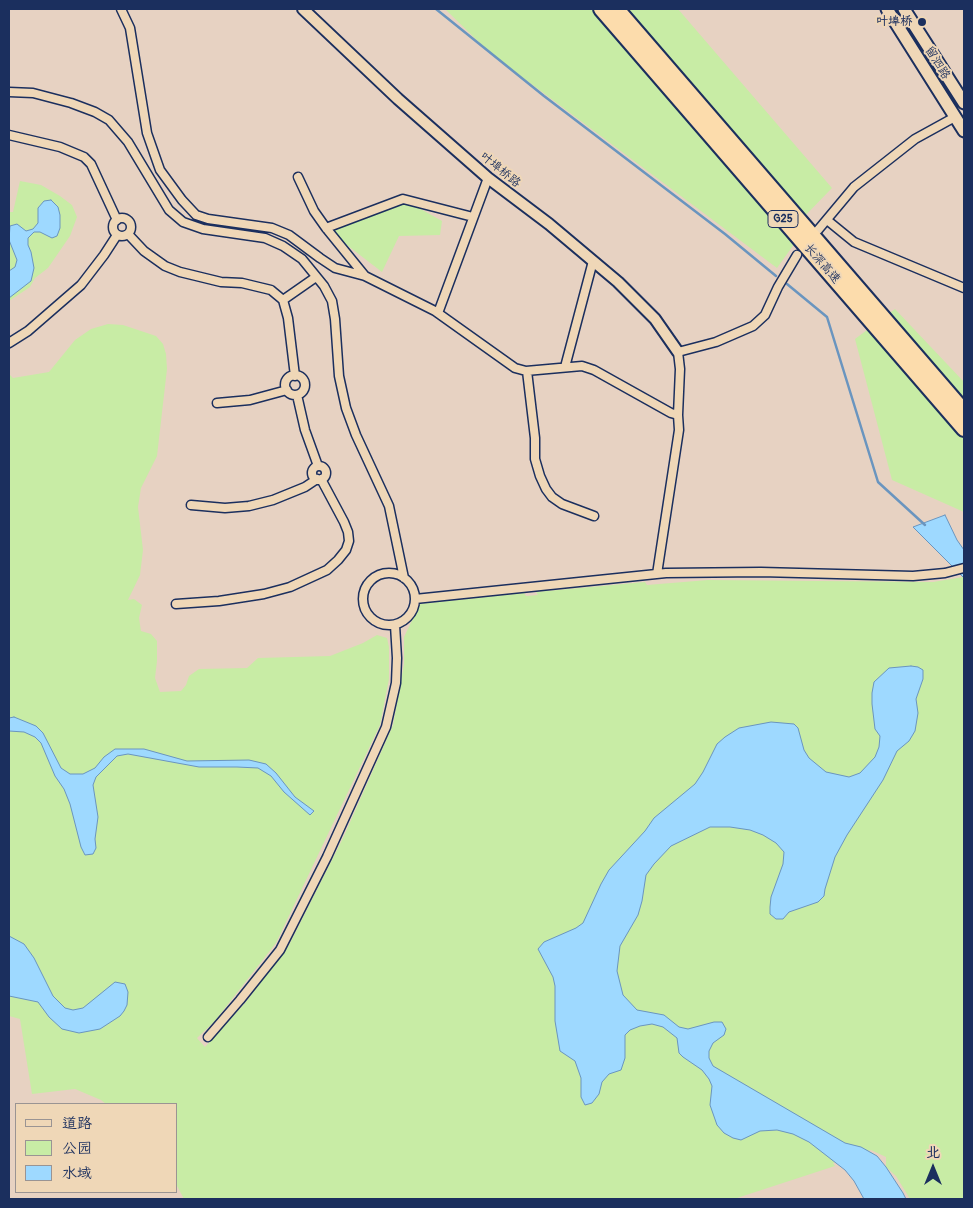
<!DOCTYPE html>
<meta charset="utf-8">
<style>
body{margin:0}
#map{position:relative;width:973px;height:1208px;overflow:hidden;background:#e7d2c2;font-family:Pangolin,"LXGW WenKai TC",sans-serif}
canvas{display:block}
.frame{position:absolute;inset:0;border:10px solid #1b2f5e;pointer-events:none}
.legend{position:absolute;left:15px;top:1103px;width:162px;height:90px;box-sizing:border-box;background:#efd7b7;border:1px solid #9a9493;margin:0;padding:6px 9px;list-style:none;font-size:15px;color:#1b2f5e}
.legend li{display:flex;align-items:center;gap:10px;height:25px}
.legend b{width:25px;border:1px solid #9a9493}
.north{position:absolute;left:908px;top:1143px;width:50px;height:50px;-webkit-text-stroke:4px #efd7b7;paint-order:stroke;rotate:0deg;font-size:14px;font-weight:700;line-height:20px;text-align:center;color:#1b2f5e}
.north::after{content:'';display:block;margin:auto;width:18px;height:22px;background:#1b2f5e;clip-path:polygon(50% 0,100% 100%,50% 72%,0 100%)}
</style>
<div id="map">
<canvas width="973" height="1208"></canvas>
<div class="frame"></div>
<ul class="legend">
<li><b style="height:6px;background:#efd7b7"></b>道路</li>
<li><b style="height:14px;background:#c8eca5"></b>公园</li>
<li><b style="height:14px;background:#9ed9ff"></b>水域</li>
</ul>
<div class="north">北</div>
</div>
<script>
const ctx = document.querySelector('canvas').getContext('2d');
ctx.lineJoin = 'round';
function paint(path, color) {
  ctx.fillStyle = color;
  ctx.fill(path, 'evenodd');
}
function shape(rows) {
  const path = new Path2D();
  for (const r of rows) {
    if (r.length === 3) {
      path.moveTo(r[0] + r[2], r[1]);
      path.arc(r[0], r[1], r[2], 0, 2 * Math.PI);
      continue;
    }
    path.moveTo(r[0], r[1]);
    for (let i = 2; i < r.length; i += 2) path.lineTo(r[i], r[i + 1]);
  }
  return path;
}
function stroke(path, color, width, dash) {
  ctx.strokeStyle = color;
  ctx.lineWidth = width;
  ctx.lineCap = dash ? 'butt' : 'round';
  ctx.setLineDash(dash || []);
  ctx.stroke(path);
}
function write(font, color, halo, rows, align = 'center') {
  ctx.font = font + ' Pangolin,"LXGW WenKai TC",sans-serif';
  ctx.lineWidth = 4;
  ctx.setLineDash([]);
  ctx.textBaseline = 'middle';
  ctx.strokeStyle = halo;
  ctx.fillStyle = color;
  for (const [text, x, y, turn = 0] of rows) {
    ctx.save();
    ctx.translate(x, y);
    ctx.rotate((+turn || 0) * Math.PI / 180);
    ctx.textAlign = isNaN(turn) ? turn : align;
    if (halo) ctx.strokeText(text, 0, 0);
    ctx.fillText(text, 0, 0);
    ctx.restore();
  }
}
paint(shape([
 [445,9,593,9,795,243,777,268,490,53],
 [625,9,678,9,832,188,800,221],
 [20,181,41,185,60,196,72,205,77,217,70,236,48,268,35,278,30,287,9,301,9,212,13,212],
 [403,199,442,221,440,235,399,236,382,272,326,229],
 [895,309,964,382,964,512,892,480,855,339],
 [108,324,123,325,156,336,163,344,166,354,167,369,157,456,141,488,138,507,143,550,140,575,128,600,134,599,142,605,139,618,141,631,151,634,157,641,157,661,155,678,160,692,181,691,186,685,189,676,199,669,247,668,258,658,330,656,363,643,377,635,387,638,389,647,389,679,380,725,276,943,214,1022,197,1038,205,1047,245,1003,289,945,344,836,393,725,404,664,404,637,420,604,524,593,526,596,538,595,536,592,645,582,647,585,708,580,933,582,963,577,964,579,964,1199,910,1199,896,1176,886,1167,886,1157,871,1150,833,1163,835,1166,734,1199,184,1199,176,1184,176,1104,106,1104,101,1100,75,1089,32,1094,20,1019,9,1016,9,374,13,378,49,372,75,340,91,329]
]), '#c8eca5');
const water = shape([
 [51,200,58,207,60,215,60,228,57,236,52,238,40,232,34,232,28,238,28,245,31,252,34,268,31,281,9,298,9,271,15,267,17,260,9,240,10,226,17,224,26,231,33,229,38,223,38,208,44,201,51,200],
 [945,515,957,540,964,550,964,578,913,527,945,515],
 [911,666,918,667,923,670,923,679,916,699,918,713,915,731,909,741,897,751,883,780,847,835,835,857,825,889,824,896,818,902,789,912,783,919,776,919,770,914,770,907,771,897,783,864,784,852,776,843,763,835,750,830,730,827,710,827,671,846,654,864,646,875,642,901,638,915,620,946,617,971,623,995,637,1010,664,1015,679,1027,688,1029,714,1022,722,1022,726,1029,724,1035,713,1043,709,1051,709,1058,713,1066,845,1143,861,1147,877,1156,886,1167,903,1193,906,1199,864,1199,854,1181,845,1170,809,1142,793,1134,777,1130,760,1131,741,1140,733,1138,724,1133,717,1125,710,1105,712,1086,709,1079,702,1070,683,1057,679,1053,677,1038,663,1027,652,1024,640,1026,630,1030,625,1035,625,1058,621,1070,609,1074,602,1082,599,1094,592,1103,585,1105,581,1097,581,1078,575,1061,560,1051,555,1021,555,986,553,977,538,949,544,942,576,928,583,923,601,884,609,870,645,831,654,818,695,784,703,772,717,744,725,737,739,728,771,722,794,724,798,728,804,750,809,758,826,772,849,777,860,773,875,757,879,747,880,736,875,729,872,704,872,693,874,682,889,668,911,666],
 [14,717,36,726,43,733,61,768,70,774,83,774,95,768,104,757,115,749,144,749,187,761,249,760,266,764,276,773,295,797,314,811,310,815,284,792,271,776,258,768,237,767,199,767,128,754,117,756,96,777,93,785,98,817,95,839,96,848,93,854,85,855,81,847,70,804,64,789,55,776,41,743,35,737,24,732,9,731,9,718,14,717],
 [9,936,24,944,34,958,53,996,65,1008,73,1010,83,1008,115,982,125,984,128,992,127,1005,124,1011,120,1016,100,1029,79,1033,62,1029,49,1017,38,1002,9,996,9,936]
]);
paint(water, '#9ed9ff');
stroke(water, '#6a95bf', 1);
stroke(shape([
 [436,9,544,96,725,234,776,276],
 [787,284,827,317,878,482,925,525]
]), '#6a95bf', 2.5);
const minor = shape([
 [121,9,130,28,147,133,160,170,182,200,196,215,208,219,272,228,289,235,320,258,335,268,365,276,435,311,515,368,526,371,582,366,594,370,671,413,678,415],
 [9,92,33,93,71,103,95,112,109,120,128,142,169,210,183,222,203,229,265,238,283,246,302,259,324,286,332,301,335,319,339,376,346,408,356,435,389,506,404,578],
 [9,135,60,147,84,157,91,164,117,220],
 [298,177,314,211,326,228,365,276],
 [122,227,9],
 [827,220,854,242,964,288],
 [326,228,403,199,473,217],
 [818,230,854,187,915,139,955,117],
 [128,234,144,251,165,266,180,272,221,282,242,283,271,290,283,300,288,318,295,376],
 [283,300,316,277],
 [438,313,488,178],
 [9,343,28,331,81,285,104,255,117,235],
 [565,367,593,261],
 [527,371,535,438,535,459,540,476,546,489,552,497,562,504,594,516],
 [295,385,10],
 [297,395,305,430,318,466],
 [217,403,250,400,287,390],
 [319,473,7],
 [191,505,225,508,249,506,273,500,305,487,317,479],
 [389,599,26],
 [657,574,679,430,678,415,680,369,678,352,716,342,753,326,765,315,778,287,797,255],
 [415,599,666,573,761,572,913,576,945,573,964,568],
 [176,604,219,601,264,594,290,587,327,570,338,560,346,550,349,541,348,532,344,522,321,479],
 [208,1037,240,1000,280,950,327,857,386,727,396,683,397,658,395,625]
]);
const tertiary = shape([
 [303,9,398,99,488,178,549,224,618,282,655,319,678,352]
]);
const secondary = shape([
 [887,9,964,131],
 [904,9,964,103]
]);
const motorway = shape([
 [601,9,964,429],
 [617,9,964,411]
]);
stroke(minor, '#1b2f5e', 11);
stroke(tertiary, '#1b2f5e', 14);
stroke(secondary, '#1b2f5e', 15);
stroke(motorway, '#1b2f5e', 18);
stroke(minor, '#efd7b7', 8);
stroke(tertiary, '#efd7b7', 10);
stroke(secondary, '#efd7b7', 11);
stroke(motorway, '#fcdcac', 14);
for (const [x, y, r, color] of [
 [922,22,5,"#1b2f5e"]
]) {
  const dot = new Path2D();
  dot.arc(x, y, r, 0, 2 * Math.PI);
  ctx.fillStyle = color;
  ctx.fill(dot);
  stroke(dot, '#efd7b7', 2);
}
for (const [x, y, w] of [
 [783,219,30]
]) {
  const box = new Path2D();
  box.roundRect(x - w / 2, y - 8.5, w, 17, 4);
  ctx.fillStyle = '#efd7b7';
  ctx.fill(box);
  stroke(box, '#1b2f5e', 1);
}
write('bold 11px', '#1b2f5e', null, [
 ["G25",783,219]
]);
write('bold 12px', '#1b2f5e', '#efd7b7', [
 ["叶埠桥",912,22]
], 'right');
write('12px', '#1b2f5e', '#efd7b7', [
 ["留泗路",937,63,58],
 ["叶埠桥路",500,170,39],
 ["长深高速",822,264,49]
]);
</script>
